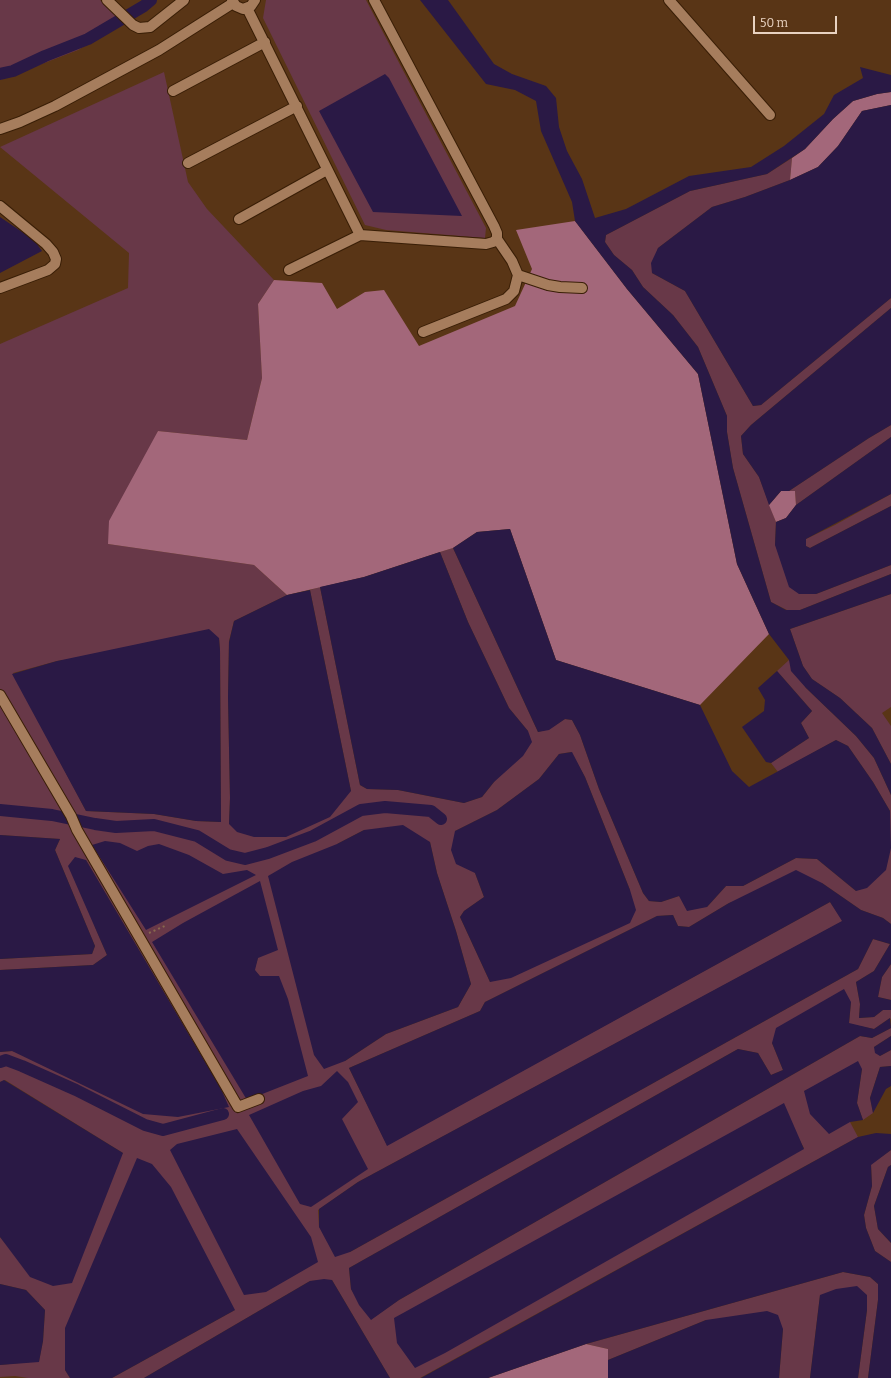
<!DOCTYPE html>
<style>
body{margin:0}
#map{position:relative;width:891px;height:1378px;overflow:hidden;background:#593516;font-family:Bitter,serif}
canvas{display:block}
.scale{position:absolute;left:753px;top:16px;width:84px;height:18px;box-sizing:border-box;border:2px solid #e8d2c1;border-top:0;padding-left:5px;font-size:12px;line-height:14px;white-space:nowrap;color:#e8d2c1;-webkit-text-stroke:3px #593516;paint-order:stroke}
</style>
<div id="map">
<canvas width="891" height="1378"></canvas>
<div class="scale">50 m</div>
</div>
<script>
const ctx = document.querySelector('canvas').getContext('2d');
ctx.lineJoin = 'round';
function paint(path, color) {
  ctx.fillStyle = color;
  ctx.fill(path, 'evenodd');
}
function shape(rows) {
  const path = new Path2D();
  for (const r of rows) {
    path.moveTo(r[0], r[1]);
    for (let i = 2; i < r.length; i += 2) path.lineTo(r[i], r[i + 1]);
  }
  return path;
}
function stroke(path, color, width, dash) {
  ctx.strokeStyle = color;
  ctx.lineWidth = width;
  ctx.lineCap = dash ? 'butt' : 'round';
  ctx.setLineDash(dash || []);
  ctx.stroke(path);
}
paint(shape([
 [0,0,100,0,124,23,78,50,0,80],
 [266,0,366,0,486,228,485,238,386,230,365,225,263,18],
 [164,72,188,182,207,209,274,280,258,304,262,378,247,440,158,431,108,544,254,565,287,595,234,621,229,641,228,697,230,798,229,824,351,791,310,590,320,587,360,785,367,789,398,790,464,803,482,797,494,782,528,731,509,708,468,622,440,552,453,548,538,732,549,729,565,719,572,720,580,735,599,789,643,893,649,901,661,902,679,896,707,907,726,886,743,886,796,858,817,859,856,891,890,811,873,782,848,746,836,740,778,772,771,763,809,738,801,723,812,711,777,671,789,660,806,688,856,736,874,758,891,795,891,924,883,918,861,910,822,883,729,903,689,927,678,926,673,915,657,916,485,1002,480,1011,349,1068,387,1145,830,902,843,921,358,1182,318,1210,319,1227,350,1252,858,969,873,939,890,944,874,971,856,982,860,1004,859,1018,874,1017,883,1010,891,1010,891,1020,890,1018,874,1029,849,1024,851,1002,772,1043,783,1070,771,1075,758,1053,738,1049,349,1268,351,1289,371,1319,399,1300,860,1036,872,1038,891,1028,891,1036,874,1047,880,1056,891,1050,891,1066,880,1067,870,1098,873,1113,863,1120,857,1103,862,1069,804,1091,850,1122,858,1137,420,1378,390,1378,332,1280,310,1281,144,1378,112,1378,235,1310,65,1370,70,1378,28,1378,15,1376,0,1377,0,1365,39,1361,43,1341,45,1310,26,1290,0,1284,0,1237,7,1245,123,1153,5,1080,0,1082,0,1052,12,1051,228,1106,221,1089,86,860,95,927,107,955,93,965,0,970,0,959,92,954,95,946,55,850,60,839,0,835,0,344,128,288,129,253,0,147],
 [219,638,220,650,221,822,196,821,154,814,86,811,13,673,57,661],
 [571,752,585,777,630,890,490,982,460,917,464,911,484,897,475,873,455,831,497,810,539,779,559,754],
 [364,830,430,842,437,873,456,931,471,984,458,1007,386,1034,345,1061,337,844],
 [183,923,258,958,254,970,260,976],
 [796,1134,804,1148,394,1318],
 [792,158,790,180,745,197,712,207,658,248,652,273,685,291,753,406,761,405,891,298,891,308,751,425,741,436,743,454,759,477,776,522,775,545,816,594,891,565,891,574,800,610,787,610,771,602,733,468,727,432,727,416,698,347,673,315,643,287,632,270,614,255,605,242,606,235,690,191,767,174],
 [891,425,891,437,796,505,795,491,789,491,869,438],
 [891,494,891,506,810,548,806,546,806,539,835,525],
 [891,594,891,707,882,713,891,726,891,764,872,728,840,698,812,679,803,666,790,629],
 [891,964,891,1000,878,997,882,977],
 [891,1150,891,1165,888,1167,874,1206,878,1229,891,1243,891,1262,875,1251,866,1228,864,1215,872,1186,871,1164],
 [843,1272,870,1277,878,1284,878,1300,868,1378,858,1378,867,1310,867,1295,820,1295,810,1378,779,1378,783,1329,706,1320,608,1360,608,1349,586,1344]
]), '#683848');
paint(shape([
 [891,92,891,105,862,111,838,146,818,167,790,180,792,158,805,149,833,119,853,101,877,94],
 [575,221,627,289,698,374,737,564,769,634,700,705,556,660,510,529,477,532,453,548,440,552,364,577,287,595,254,565,108,544,109,521,158,431,247,440,262,378,258,304,274,280,322,283,337,309,365,292,384,290,419,346,515,306,532,269,516,230],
 [781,491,795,491,796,505,786,518,776,522,769,505],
 [586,1344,608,1349,608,1378,488,1378]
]), '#a3677a');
paint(shape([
 [420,0,448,0,494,64,512,74,546,86,556,98,559,127,567,151,582,179,595,218,626,209,689,176,751,167,784,146,824,114,834,95,863,78,860,67,891,75,891,92,877,94,853,101,833,119,805,149,767,174,690,191,606,235,605,242,614,255,632,270,643,287,673,315,698,347,727,416,727,432,733,468,771,602,786,610,800,610,891,574,891,594,790,629,803,666,812,679,840,698,872,728,891,764,891,795,874,758,856,736,806,688,791,671,789,660,769,634,737,564,698,374,627,289,575,221,572,202,541,131,536,101,515,90,486,84],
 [385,74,389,78,462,216,373,212,319,111],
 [891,105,891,298,761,405,753,406,685,291,652,273,651,263,658,248,712,207,745,197,790,180,818,167,838,146,862,111],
 [0,217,34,240,42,251,0,273],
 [891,308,891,425,869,438,789,491,781,491,769,505,759,477,743,454,741,436,751,425],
 [891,437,891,494,806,539,806,546,810,548,891,506,891,565,816,594,799,594,789,587,775,545,776,522,786,518,796,505],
 [510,529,556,660,700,705,732,771,749,787,836,740,848,746,873,782,890,811,891,848,886,870,867,888,856,891,817,859,796,858,743,886,726,886,707,907,687,911,679,896,661,902,649,901,643,893,599,789,580,735,572,720,565,719,549,730,538,732,453,548,477,532],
 [440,552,468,622,509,708,528,731,532,742,523,756,494,782,482,797,464,803,398,790,367,789,360,785,320,587,364,577],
 [310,590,351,791,330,817,286,837,254,837,237,832,229,824,230,798,228,697,229,642,234,621,287,595],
 [209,629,219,638,220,650,221,822,196,821,154,814,86,811,12,674,57,661],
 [777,671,812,711,801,723,809,738,771,763,766,762,742,727,764,711,765,700,758,688],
 [572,752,585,777,630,890,636,910,630,923,511,978,490,982,460,917,464,911,484,897,475,873,456,864,451,850,455,831,497,810,539,779,559,754],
 [403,825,430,842,437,873,456,931,471,984,458,1007,386,1034,345,1061,324,1069,314,1055,268,876,292,862,337,844,364,830],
 [0,835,60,839,55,850,95,946,92,954,0,959],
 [105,841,120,843,137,851,148,846,159,844,189,855,223,874,247,870,256,875,146,930,92,845],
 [75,857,86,860,221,1089,229,1107,178,1117,143,1114,12,1051,0,1052,0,970,93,965,107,955,68,866],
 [796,870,822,883,861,910,883,918,891,924,891,964,882,977,878,997,891,1000,891,1010,883,1010,874,1017,859,1018,860,1004,856,982,874,971,890,944,873,939,858,969,350,1252,335,1257,319,1227,319,1209,358,1182,842,921,830,902,387,1146,349,1068,480,1011,485,1002,657,916,673,915,678,926,689,927,729,903],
 [260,881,278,950,258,958,255,970,260,976,279,976,288,999,308,1076,247,1100,152,942,183,923],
 [844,989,851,1002,849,1023,874,1029,890,1018,891,1028,872,1038,860,1036,399,1300,371,1320,359,1305,351,1289,349,1268,738,1049,758,1053,771,1075,783,1070,772,1043,776,1028],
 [891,1036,891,1050,880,1056,875,1053,874,1047],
 [858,1061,862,1069,857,1103,863,1120,850,1122,829,1134,810,1114,804,1091],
 [891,1066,891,1086,886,1089,873,1113,870,1098,880,1067],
 [337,1071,348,1082,358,1102,342,1119,368,1169,311,1207,300,1204,249,1115,303,1091,321,1086],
 [4,1080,123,1153,72,1283,53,1286,30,1277,0,1237,0,1082],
 [784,1103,804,1149,445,1353,415,1368,397,1343,394,1318],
 [237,1129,311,1237,318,1262,266,1292,244,1295,170,1150,177,1144],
 [876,1133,891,1134,891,1150,871,1165,872,1186,864,1215,866,1228,875,1251,891,1262,891,1378,868,1378,878,1300,878,1284,870,1277,843,1272,586,1344,488,1378,421,1378,858,1137],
 [137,1158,152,1164,171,1187,235,1310,112,1378,70,1378,65,1370,65,1328],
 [891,1165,891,1243,878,1229,874,1206,888,1167],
 [324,1279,332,1280,390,1378,144,1378,310,1281],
 [0,1284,26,1290,45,1310,43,1341,39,1362,0,1365],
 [857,1286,867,1295,867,1310,858,1378,810,1378,820,1295,836,1289],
 [767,1311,778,1315,783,1329,779,1378,608,1378,608,1360,706,1320]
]), '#2a1945');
stroke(shape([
 [0,74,13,71,45,56,88,39,144,6,151,0],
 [0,810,52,815,95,824,116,827,154,825,197,836,228,855,245,859,268,853,313,836,361,810,385,807,431,811,441,819],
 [0,1062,6,1060,22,1066,76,1090,145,1125,163,1130,223,1114]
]), '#2a1945', 12);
const minor = shape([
 [107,0,133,25,139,28,150,27,184,0],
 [232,0,236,6,243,9,251,6,255,0],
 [669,0,770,115],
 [247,8,360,235],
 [173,91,265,42],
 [0,129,20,122,55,106,159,50,233,3],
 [188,163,297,106],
 [0,206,46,244,53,252,56,259,55,264,48,270,0,288],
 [239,219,327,170],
 [289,270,360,235,486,244,493,242,497,239,497,233,494,226,374,0],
 [518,275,548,285,560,287,582,288],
 [423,332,506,299,514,291,518,275,512,261,497,239],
 [0,695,71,816,77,830,238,1107,259,1099]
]);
stroke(minor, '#391e06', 12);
stroke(shape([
 [149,933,167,925]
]), '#88694e', 2, [2, 3]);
stroke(minor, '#a67d5d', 10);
</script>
